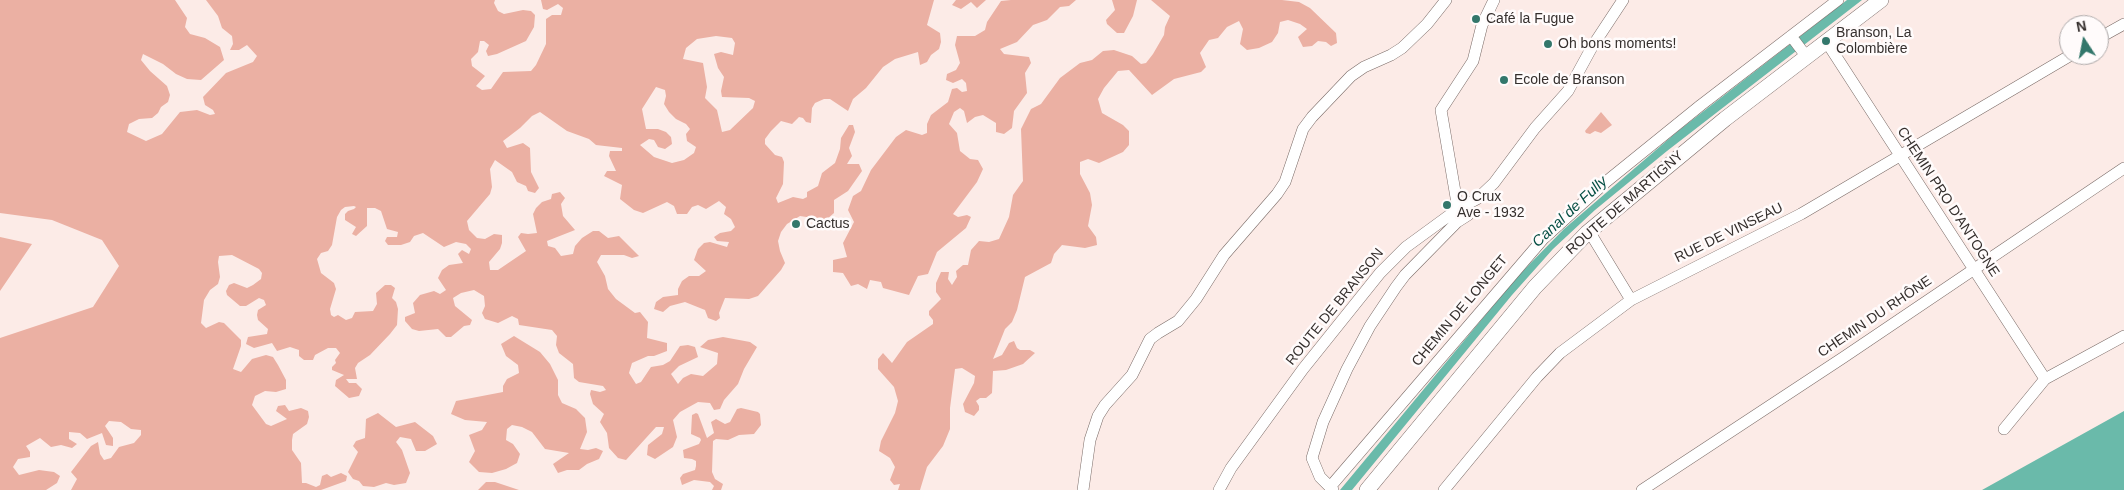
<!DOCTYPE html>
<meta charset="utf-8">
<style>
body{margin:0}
#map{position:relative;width:2124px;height:490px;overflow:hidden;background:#fcebe7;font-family:Helvetica,sans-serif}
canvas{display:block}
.north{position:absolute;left:2059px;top:15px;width:50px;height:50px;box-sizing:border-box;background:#fffbfb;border:1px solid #aea9a9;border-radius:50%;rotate:349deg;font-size:14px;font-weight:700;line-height:20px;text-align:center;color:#352f2d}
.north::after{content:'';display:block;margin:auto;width:18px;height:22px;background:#33776b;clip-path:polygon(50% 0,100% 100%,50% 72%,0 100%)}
</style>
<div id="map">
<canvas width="2124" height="490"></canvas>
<div class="north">N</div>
</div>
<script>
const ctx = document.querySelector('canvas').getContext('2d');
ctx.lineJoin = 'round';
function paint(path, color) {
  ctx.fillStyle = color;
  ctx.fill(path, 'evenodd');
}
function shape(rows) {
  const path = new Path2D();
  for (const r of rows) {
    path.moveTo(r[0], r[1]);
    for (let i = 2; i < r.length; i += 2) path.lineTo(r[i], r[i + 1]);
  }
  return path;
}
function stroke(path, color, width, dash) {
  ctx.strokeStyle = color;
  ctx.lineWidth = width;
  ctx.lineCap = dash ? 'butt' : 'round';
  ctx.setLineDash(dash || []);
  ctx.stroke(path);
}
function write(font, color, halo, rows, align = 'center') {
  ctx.font = font + ' Helvetica,sans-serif';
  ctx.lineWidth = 5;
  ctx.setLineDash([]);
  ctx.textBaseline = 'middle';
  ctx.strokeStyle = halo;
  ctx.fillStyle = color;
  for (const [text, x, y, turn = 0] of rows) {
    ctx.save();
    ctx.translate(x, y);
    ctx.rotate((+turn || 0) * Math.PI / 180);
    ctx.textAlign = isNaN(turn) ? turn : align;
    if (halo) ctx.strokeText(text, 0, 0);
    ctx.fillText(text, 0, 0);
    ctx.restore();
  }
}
paint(shape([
 [0,0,175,0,187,18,185,27,190,34,205,38,220,47,224,60,201,80,187,79,176,74,163,64,143,54,141,60,150,71,167,86,170,95,168,102,161,107,158,113,152,118,139,119,129,124,127,132,146,141,162,134,180,112,197,110,210,115,215,114,213,110,205,105,203,97,226,73,253,62,257,56,247,45,239,50,230,50,233,44,232,36,222,28,218,16,206,0,495,0,494,3,498,11,504,14,523,10,531,11,535,15,534,27,526,41,497,54,488,56,486,51,489,45,484,41,480,41,478,52,471,59,472,66,485,76,476,86,482,90,491,89,503,72,531,71,536,65,546,44,546,19,552,15,561,15,563,8,558,4,547,10,543,9,541,0,934,0,927,25,940,33,941,42,939,49,931,55,927,62,920,65,918,52,895,59,883,67,866,88,853,99,848,111,830,99,824,99,815,103,812,108,811,123,806,122,803,118,799,117,792,124,781,121,771,131,765,139,765,144,775,155,782,157,784,162,783,184,776,198,778,203,793,197,803,199,807,197,807,192,818,186,822,173,835,163,840,149,841,138,849,125,853,125,855,132,849,148,852,156,847,164,859,164,862,171,848,191,834,200,834,213,826,220,800,216,787,224,781,232,778,241,780,251,785,263,781,270,758,296,749,299,725,298,719,313,720,318,716,321,708,318,705,310,685,302,670,306,663,312,654,309,656,302,663,297,678,295,678,289,682,281,689,276,699,276,706,271,694,260,698,249,704,243,710,242,727,247,729,242,717,241,714,237,720,233,731,231,735,227,731,219,724,214,726,207,719,201,706,209,698,205,692,207,687,214,677,214,674,206,667,202,643,213,634,210,620,199,622,185,604,176,607,171,616,171,609,156,610,151,622,151,622,148,596,145,589,139,567,131,540,112,532,116,520,128,503,141,507,148,523,143,530,148,531,172,539,188,535,193,528,191,526,186,517,182,512,172,495,160,490,169,492,187,490,194,467,221,469,230,477,238,485,239,494,234,502,235,502,243,500,249,489,262,490,270,498,270,526,251,518,237,521,233,528,234,537,233,533,214,536,208,542,202,551,199,552,194,560,192,565,198,561,204,563,216,575,230,547,241,548,246,555,248,561,256,573,254,575,246,582,238,593,231,599,231,608,238,619,236,639,256,632,258,624,255,601,255,597,262,605,276,608,289,616,299,635,313,640,312,648,322,647,338,667,343,667,351,654,356,648,356,632,363,629,373,636,384,641,382,651,367,663,365,670,361,680,346,688,345,695,347,698,357,679,366,671,374,678,384,683,378,691,374,703,376,717,364,718,353,700,347,708,340,723,337,750,342,757,347,744,369,738,384,724,400,720,409,714,410,710,403,698,402,680,412,673,420,677,437,673,447,655,459,647,455,648,445,662,434,664,427,656,427,626,460,618,458,609,448,607,433,600,422,604,414,593,404,590,394,591,390,600,392,606,390,603,386,579,382,574,378,573,364,559,353,556,345,557,336,552,330,519,325,518,319,512,316,498,323,485,319,482,313,485,306,484,296,474,290,461,293,453,298,455,306,472,320,470,325,464,326,451,337,446,337,438,329,419,331,412,329,405,321,405,317,415,313,413,303,420,295,434,291,440,294,446,290,438,278,442,270,449,265,463,263,458,254,462,250,469,254,471,249,466,244,456,242,444,247,423,233,414,236,410,242,401,245,388,245,385,241,387,237,397,237,398,232,387,229,381,211,375,208,367,208,367,226,356,236,352,234,356,227,345,220,345,214,348,211,354,209,356,207,354,206,345,207,341,210,337,217,332,245,328,251,321,253,317,259,321,273,334,283,336,289,330,309,331,315,334,317,338,315,346,320,352,318,355,312,373,311,377,304,376,293,385,285,391,285,395,288,392,298,396,302,398,309,397,325,390,334,370,355,358,363,355,368,357,379,346,379,349,383,356,383,362,389,359,396,349,398,335,386,336,380,344,375,332,370,332,367,336,363,335,360,340,353,336,348,328,348,315,355,313,360,304,360,299,356,299,350,290,347,277,351,272,343,254,348,246,344,248,337,267,334,268,329,258,320,257,315,258,310,266,305,264,300,259,298,246,306,240,306,227,295,226,291,229,285,234,283,247,288,253,285,261,279,262,273,259,269,232,255,219,256,218,262,220,277,218,284,210,290,204,300,201,323,206,328,219,322,224,323,241,340,241,346,233,369,241,372,252,359,266,355,273,357,278,365,286,380,286,389,276,392,265,391,255,396,252,405,266,424,271,426,287,419,276,411,278,406,285,405,289,411,301,408,308,411,309,417,307,424,293,434,292,440,292,450,301,463,302,483,306,483,316,487,320,485,322,476,327,474,331,477,341,473,347,476,346,481,321,490,71,490,77,479,71,472,91,446,98,442,100,454,104,460,111,458,119,447,134,443,141,435,141,430,131,429,121,422,109,421,105,426,113,438,113,446,106,445,102,433,87,439,80,433,69,432,69,439,77,444,72,448,61,445,51,447,40,438,26,446,30,452,30,457,18,459,13,467,19,475,39,470,54,472,60,476,57,483,46,490,0,490,0,338,93,307,119,266,102,240,52,220,0,213],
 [716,36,732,38,735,43,733,55,721,52,714,54,718,68,724,77,721,91,722,97,749,98,755,101,753,108,730,130,722,132,717,110,705,98,707,87,703,63,683,59,686,48,697,39],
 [656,87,665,90,666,96,664,104,669,112,676,119,686,124,690,129,686,134,687,141,696,147,694,153,684,160,672,163,654,157,640,145,649,139,654,140,658,147,665,149,672,144,671,137,666,132,658,129,646,129,642,109],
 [956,0,986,0,977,8,971,2,961,9,952,5],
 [1011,0,1076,0,1069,6,1060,7,1047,20,1033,25,1017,42,1000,49,1004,54,1029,57,1031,63,1025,73,1027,93,1014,111,1012,128,1004,134,996,132,996,123,983,115,975,117,967,123,964,111,960,108,954,112,949,124,957,133,960,151,970,159,978,160,983,169,977,182,953,214,958,217,967,215,971,217,966,228,937,252,928,274,918,276,909,295,883,288,881,282,870,280,867,289,858,284,851,286,843,273,833,272,833,260,847,257,843,243,854,222,848,210,853,196,861,191,871,170,896,137,906,130,922,135,927,133,927,124,931,115,948,102,952,89,957,88,962,92,967,91,966,83,962,79,953,83,946,80,947,74,956,70,960,63,955,45,957,36,975,36,985,30,987,22,1001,1],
 [1112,0,1137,0,1133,16,1124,33,1117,33,1107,24,1106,20,1115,10],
 [1151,0,1282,0,1299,2,1310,8,1336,33,1337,43,1331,46,1326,42,1318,41,1312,46,1303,47,1298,37,1307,29,1300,24,1288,20,1280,22,1278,33,1272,42,1259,48,1247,50,1240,44,1243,29,1239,21,1227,27,1218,38,1209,40,1200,53,1206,67,1201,72,1174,79,1152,95,1129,70,1118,71,1104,88,1098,99,1102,113,1123,125,1129,131,1129,145,1123,152,1099,163,1088,159,1080,162,1080,174,1090,193,1092,205,1088,226,1096,237,1097,245,1085,248,1062,245,1054,254,1051,263,1025,277,1017,310,1012,322,1005,329,993,359,1002,355,1009,343,1014,341,1017,348,1020,350,1030,350,1035,353,1023,364,1006,370,993,371,992,393,986,398,980,398,976,401,979,406,979,410,974,416,965,412,963,404,974,383,975,376,962,368,955,369,950,408,950,429,943,446,927,467,920,490,898,490,900,484,894,485,890,480,895,467,890,458,879,451,881,441,895,413,898,401,894,387,878,369,878,359,883,353,892,363,907,342,933,324,933,320,929,315,929,311,941,299,936,292,936,283,941,272,949,272,948,279,952,285,957,277,956,271,963,265,968,265,971,250,979,241,989,242,999,239,1009,217,1013,195,1023,181,1021,129,1031,109,1041,104,1060,78,1080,63,1092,60,1103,51,1114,50,1132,56,1141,64,1146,63,1153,54,1164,35,1165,27,1170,16],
 [1601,112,1612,125,1601,133,1595,131,1590,134,1586,133,1585,131],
 [0,237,32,244,0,291],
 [514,336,540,352,550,364,558,380,558,395,562,403,576,409,585,418,587,432,580,449,588,450,596,448,603,451,599,459,587,464,579,470,567,470,558,473,553,464,569,453,545,449,532,432,522,427,512,425,507,429,506,440,513,444,520,454,517,463,506,469,492,473,479,472,469,462,475,451,469,435,482,430,487,422,465,420,451,414,456,401,503,392,503,386,507,379,519,373,518,365,506,356,501,344],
 [741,408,758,412,760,414,761,425,754,434,739,435,728,440,716,439,713,441,712,472,715,479,723,484,721,490,712,490,714,486,710,482,694,480,682,485,680,478,683,474,695,470,696,466,696,461,692,459,684,458,683,450,699,444,701,440,700,438,691,434,692,415,696,413,698,414,707,438,714,433,711,422,716,419,725,424,730,422,737,409],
 [378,413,396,427,415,422,433,436,437,444,425,451,416,451,411,439,400,437,396,442,402,450,410,473,406,483,394,485,386,483,374,487,363,486,359,481,353,479,348,472,358,452,353,446,356,441,365,438,366,419],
 [486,482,495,482,519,490,478,490]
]), '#ebb0a3');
paint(shape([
 [1847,0,1862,0,1667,151,1595,210,1553,249,1512,295,1352,490,1340,490,1517,277,1564,229,1678,131],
 [2124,411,2124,490,1982,490]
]), '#6abaaa');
const minor = shape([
 [1791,36,1806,56],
 [2099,38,2124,24],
 [1826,41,2045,379],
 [1458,209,1441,110,1473,61,1482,25,1494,0],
 [1589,231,1631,300],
 [2004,429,2045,379,2124,336],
 [1330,487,1543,239,1607,181,1701,105,1838,0],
 [1083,490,1090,440,1098,416,1105,405,1132,375,1150,339,1158,333,1178,321,1196,299,1224,255,1277,194,1285,182,1303,129,1312,117,1351,76,1364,67,1391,55,1402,48,1427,24,1446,0],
 [1219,490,1231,468,1303,369,1380,273,1406,247,1458,209,1477,199,1494,183,1535,128,1568,91,1592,47,1623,0],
 [1333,490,1320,477,1312,458,1323,422,1347,369,1370,326,1396,287,1405,275,1457,222,1468,215,1469,211,1466,206],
 [1444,490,1537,377,1560,353,1631,300,1801,214,2071,55],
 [1642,490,1844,357,2124,168]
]);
const secondary = shape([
 [1367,490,1535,287,1587,233,1725,119,1881,0]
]);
stroke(minor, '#7a6b67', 12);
stroke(secondary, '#7a6b67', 16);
stroke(minor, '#fff', 11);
stroke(secondary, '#fff', 15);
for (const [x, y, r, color] of [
 [1476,19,5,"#33776b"],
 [1826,41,5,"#33776b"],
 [1548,44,5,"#33776b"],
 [1504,80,5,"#33776b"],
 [1447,205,5,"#33776b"],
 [796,224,5,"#33776b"]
]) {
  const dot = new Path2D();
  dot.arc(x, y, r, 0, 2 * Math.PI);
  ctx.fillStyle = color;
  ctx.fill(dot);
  stroke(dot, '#fffbfb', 2);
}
write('14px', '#352f2d', '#fffbfb', [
 ["Café la Fugue",1486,19],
 ["Branson, La",1836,33],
 ["Colombière",1836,49],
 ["Oh bons moments!",1558,44],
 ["Ecole de Branson",1514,80],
 ["O Crux",1457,197],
 ["Ave - 1932",1457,213],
 ["Cactus",806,224]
], 'left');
write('14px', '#352f2d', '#fffbfb', [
 ["CHEMIN PRO D'ANTOGNE",1948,202,57],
 ["ROUTE DE MARTIGNY",1625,203,-41],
 ["RUE DE VINSEAU",1729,233,-26],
 ["ROUTE DE BRANSON",1335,307,-51],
 ["CHEMIN DE LONGET",1460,311,-50],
 ["CHEMIN DU RHÔNE",1875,317,-34]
]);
write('italic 15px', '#064f44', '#fffbfb', [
 ["Canal de Fully",1570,212,-43]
]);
</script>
